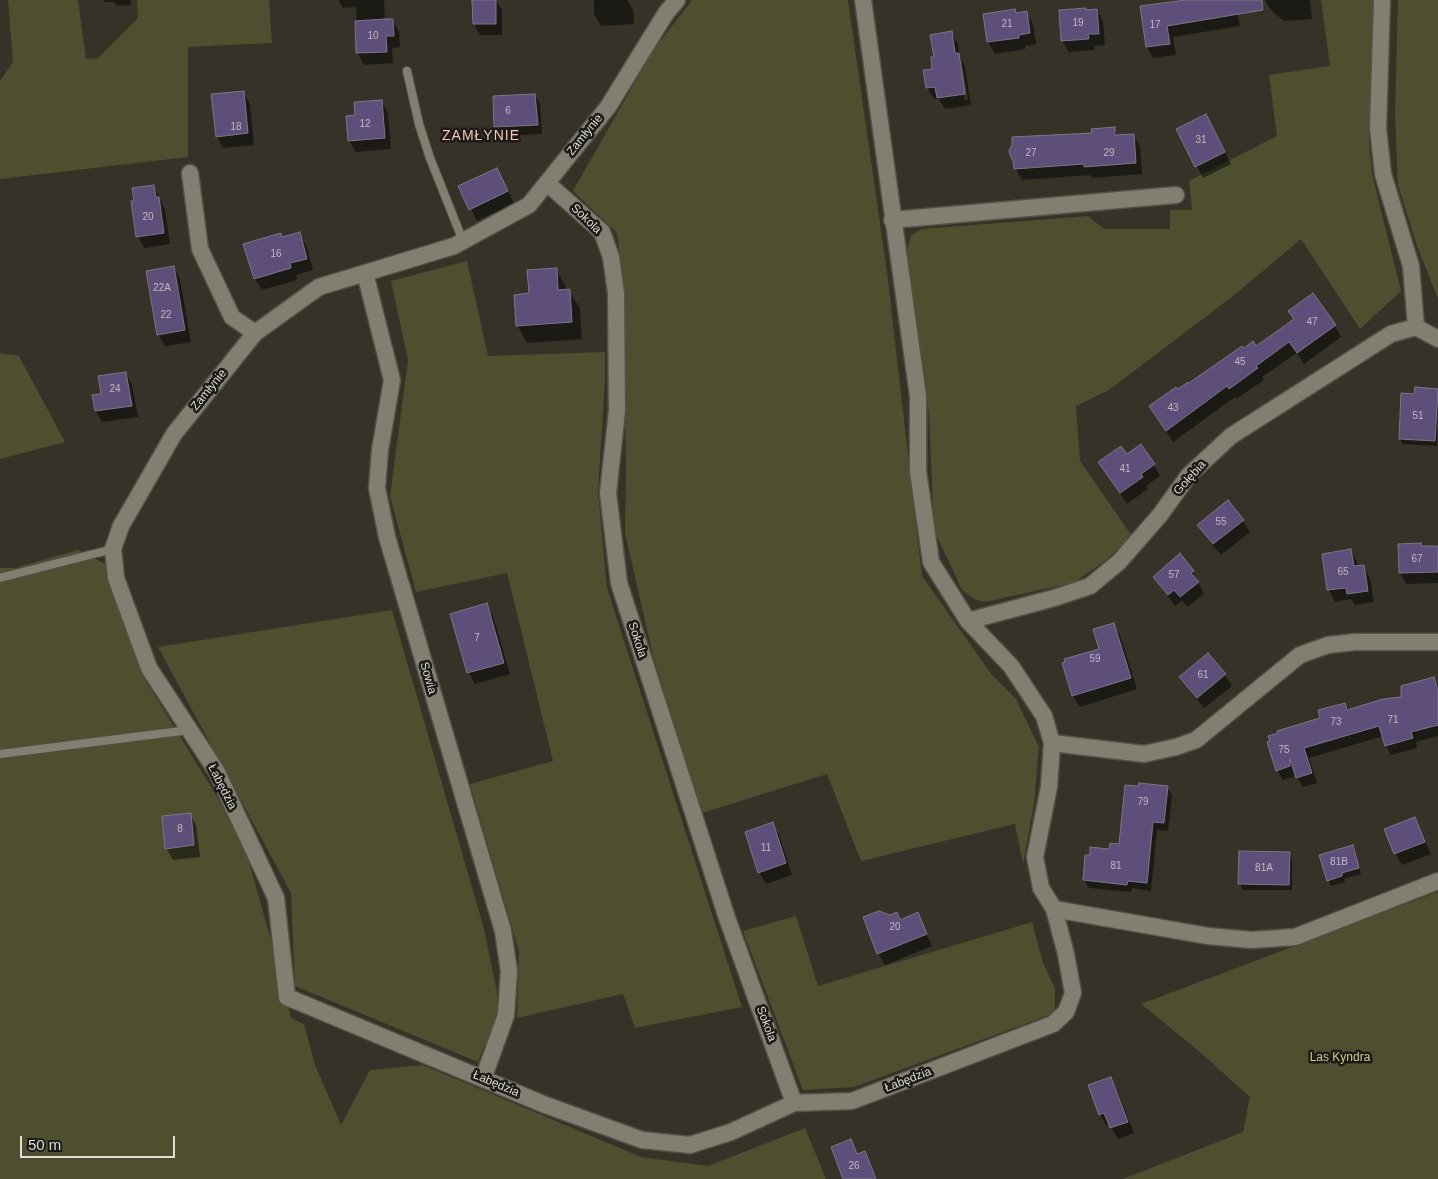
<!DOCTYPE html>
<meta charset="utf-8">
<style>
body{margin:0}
#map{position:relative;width:1438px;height:1179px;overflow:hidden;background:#363227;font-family:Arial,sans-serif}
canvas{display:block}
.scale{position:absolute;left:20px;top:1136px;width:155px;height:22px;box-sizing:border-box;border:2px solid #dfddd5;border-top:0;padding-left:6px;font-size:15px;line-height:18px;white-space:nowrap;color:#dfddd5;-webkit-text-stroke:4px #1c1a15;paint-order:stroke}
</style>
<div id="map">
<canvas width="1438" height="1179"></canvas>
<div class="scale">50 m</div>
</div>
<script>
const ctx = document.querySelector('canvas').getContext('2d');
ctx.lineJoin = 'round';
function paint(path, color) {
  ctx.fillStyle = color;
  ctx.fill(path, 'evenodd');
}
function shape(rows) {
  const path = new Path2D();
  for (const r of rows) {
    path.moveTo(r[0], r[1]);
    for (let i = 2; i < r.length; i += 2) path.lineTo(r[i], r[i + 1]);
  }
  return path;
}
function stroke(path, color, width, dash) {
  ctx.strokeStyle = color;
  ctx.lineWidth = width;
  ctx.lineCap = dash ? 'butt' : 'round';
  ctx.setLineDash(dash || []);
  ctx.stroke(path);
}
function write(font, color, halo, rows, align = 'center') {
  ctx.font = font + ' Arial,sans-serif';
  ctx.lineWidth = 5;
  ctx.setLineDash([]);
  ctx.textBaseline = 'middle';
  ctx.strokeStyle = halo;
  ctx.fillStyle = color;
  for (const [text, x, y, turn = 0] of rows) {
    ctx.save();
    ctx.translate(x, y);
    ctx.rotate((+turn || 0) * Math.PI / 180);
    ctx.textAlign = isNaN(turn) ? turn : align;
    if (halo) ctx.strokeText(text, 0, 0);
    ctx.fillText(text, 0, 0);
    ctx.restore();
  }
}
paint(shape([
 [8,0,78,0,86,59,98,58,138,18,137,0,269,0,272,43,188,47,188,157,0,179,0,81,13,62],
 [692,0,848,0,887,272,922,576,992,675,1016,699,1039,747,1034,804,1023,864,1015,824,861,861,827,774,702,813,653,656,625,533,626,467,622,270,617,233,573,191,652,52],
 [1321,0,1373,0,1369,144,1372,174,1401,291,1360,329,1301,239,1237,293,1109,390,1076,406,1080,461,1132,536,1105,561,1073,583,984,602,976,600,962,590,934,530,929,413,907,250,911,235,922,229,1088,216,1104,229,1170,229,1170,210,1192,210,1189,181,1277,136,1269,75,1330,66],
 [1398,0,1438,0,1438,299,1417,246,1398,185,1395,114],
 [467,261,488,356,605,352,605,379,598,492,607,588,742,1007,635,1028,623,994,517,1018,519,951,470,784,553,761,507,573,416,592,390,496,408,360,391,281],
 [0,353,19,356,65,442,0,459],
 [78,550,107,565,141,673,242,837,272,944,291,1018,304,1024,315,1065,341,1125,370,1070,423,1065,641,1157,708,1166,805,1128,826,1179,0,1179,0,568,15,568],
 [392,610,484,929,497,992,498,1038,484,1046,478,1062,295,986,291,893,158,647],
 [1438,892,1438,1179,1123,1179,1243,1132,1250,1097,1200,1052,1141,1004],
 [796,916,818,986,1032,922,1043,963,1055,988,1055,1013,854,1087,803,1090,743,931]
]), '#4d4f2f');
paint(shape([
 [103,0,131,0,131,5,117,6,114,2,104,2],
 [338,0,384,0,385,21,392,20,399,32,400,47,392,48,393,63,364,65,358,53,356,7,343,8],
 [474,0,496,0,502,10,502,35,480,35,474,24],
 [594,0,627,0,633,10,634,24,601,26,594,14],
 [1194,0,1235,0,1240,26,1173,37,1176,55,1153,58,1147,47,1141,7],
 [1265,0,1310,0,1312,19,1284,21,1271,10],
 [1097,10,1103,21,1105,45,1094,46,1095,50,1069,52,1062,41,1086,11],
 [1026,13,1033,24,1036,44,1025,46,1025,49,995,54,988,42,984,15],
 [951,33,958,44,960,57,965,66,971,105,945,109,939,99,934,99,927,88,934,70,936,58],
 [959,59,962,62,968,100,965,100],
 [243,92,250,104,254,145,223,148,217,136],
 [535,95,540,104,542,134,501,136,495,127],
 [381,101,388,113,391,149,356,152,349,141,347,117,357,117],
 [1212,127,1231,164,1203,178,1178,130],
 [1114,128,1118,136,1133,135,1140,146,1142,174,1092,178,1090,175,1022,180,1015,168,1093,134],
 [503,181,514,203,477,221,460,187],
 [154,186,165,210,170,244,144,248,138,236],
 [299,234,306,245,313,270,296,275,297,280,262,290,255,279,245,245,282,238],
 [173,267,180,279,191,342,165,346,158,334],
 [556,269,566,287,566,291,569,291,580,308,582,339,527,343,517,325,530,295],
 [1290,312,1335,326,1341,337,1304,364,1297,353,1262,377,1264,380,1236,399,1235,397,1173,442,1157,418,1177,391,1244,349,1256,347,1294,320],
 [126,373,132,385,138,417,102,422,96,411,103,395],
 [1437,390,1437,446,1403,444,1400,439,1416,395],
 [1126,456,1154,465,1160,476,1146,486,1148,489,1127,504,1107,474],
 [1243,521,1250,532,1221,555,1206,537,1199,525],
 [1438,547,1438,583,1406,584,1400,573],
 [1351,551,1357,562,1358,567,1363,566,1370,578,1374,602,1355,605,1351,599,1335,602,1329,590,1323,555],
 [1180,555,1193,572,1204,594,1187,607,1182,600,1175,606,1155,577],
 [486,605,493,616,510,674,475,684,469,673,452,615],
 [1113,624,1120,635,1137,689,1080,707,1073,696,1063,663,1101,649],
 [1225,675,1232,686,1204,708,1188,688,1181,677],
 [1434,678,1438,686,1438,736,1416,742,1417,748,1391,755,1386,745,1383,736,1309,758,1317,783,1303,787,1296,776,1283,780,1277,770,1322,718,1345,704,1349,711,1402,698],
 [1167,787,1172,795,1168,831,1157,830,1151,891,1132,888,1131,892,1089,888,1084,880,1110,850,1120,846],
 [190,814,196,825,200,857,173,860,166,848],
 [1414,818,1431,854,1402,865,1395,853],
 [772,824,779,835,792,875,766,884,759,872],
 [1352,847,1361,874,1344,879,1345,882,1331,886,1328,880],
 [1240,853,1289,853,1292,858,1292,890,1243,890,1240,884],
 [917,914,932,946,885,965,878,953,900,921],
 [1111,1078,1117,1090,1134,1133,1118,1139,1110,1125,1107,1126,1100,1115,1090,1086],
 [851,1141,858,1155,864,1153,877,1179,844,1179]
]), '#0007');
const building = shape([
 [472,0,496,0,496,24,473,24,472,0],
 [1185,0,1262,0,1263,10,1167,26,1170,44,1146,47,1140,6,1185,0],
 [1086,8,1086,10,1097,9,1099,34,1088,34,1089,39,1061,41,1059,10,1086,8],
 [1015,9,1016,13,1027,11,1030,33,1019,35,1019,38,987,42,983,14,1015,9],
 [385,19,393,19,394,36,386,36,387,52,356,53,355,21,385,19],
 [952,31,955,53,959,53,965,94,937,98,935,87,926,88,923,70,932,69,931,57,934,57,930,35,952,31],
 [244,91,248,133,216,137,211,94,244,91],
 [535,94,538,125,494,127,493,96,535,94],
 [382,100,385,138,348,141,346,116,355,115,354,102,382,100],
 [1206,114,1225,152,1195,167,1176,129,1206,114],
 [1115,127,1115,135,1134,134,1136,163,1084,167,1084,164,1014,169,1013,161,1010,155,1009,150,1012,145,1012,137,1092,133,1091,129,1115,127],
 [497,168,508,191,469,210,458,186,497,168],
 [154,185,156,197,159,197,164,233,136,237,131,201,134,201,132,188,154,185],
 [300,232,307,259,290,263,291,268,254,279,243,244,281,233,282,237,300,232],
 [174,266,185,330,157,335,146,271,174,266],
 [557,268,558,290,570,289,572,322,516,326,514,295,529,293,527,270,557,268],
 [1313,293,1336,325,1297,353,1289,342,1256,366,1258,368,1229,389,1227,386,1166,431,1149,406,1176,387,1178,389,1188,382,1189,383,1242,346,1244,348,1253,341,1256,346,1294,319,1288,311,1313,293],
 [126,372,132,406,95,411,92,395,101,394,98,376,126,372],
 [1415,387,1438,389,1435,441,1399,439,1401,393,1414,394,1415,387],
 [1141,444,1155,464,1141,474,1143,477,1120,493,1098,462,1121,446,1127,454,1141,444],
 [1228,500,1244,520,1213,544,1197,525,1228,500],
 [1421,543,1421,546,1438,546,1438,572,1399,573,1398,544,1421,543],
 [1351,549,1354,566,1364,565,1368,591,1347,594,1346,588,1327,590,1322,554,1351,549],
 [1180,553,1194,571,1191,573,1199,582,1180,597,1174,590,1168,595,1153,577,1180,553],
 [487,603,504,663,467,673,450,614,487,603],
 [1114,623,1131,678,1072,696,1062,663,1065,662,1064,659,1099,649,1093,629,1114,623],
 [1208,653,1226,674,1197,698,1179,677,1208,653],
 [1434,677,1438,690,1438,725,1411,732,1413,738,1385,746,1379,726,1304,748,1312,773,1296,778,1290,759,1290,766,1276,771,1267,742,1270,741,1268,736,1278,733,1277,731,1320,718,1318,710,1345,703,1347,710,1383,699,1401,697,1401,686,1434,677],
 [1139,783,1168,786,1164,823,1153,822,1147,883,1128,881,1127,885,1083,880,1085,855,1090,855,1090,847,1109,849,1110,843,1119,844,1125,785,1138,786,1139,783],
 [191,813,194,845,165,849,162,816,191,813],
 [1415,817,1425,842,1394,854,1384,829,1415,817],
 [773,822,786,863,758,873,745,832,773,822],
 [1353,845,1359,868,1342,873,1342,876,1327,881,1319,855,1353,845],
 [1239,851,1290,852,1289,885,1238,884,1239,851],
 [879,911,890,915,897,912,900,920,918,912,927,934,877,954,863,917,879,911],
 [1111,1077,1128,1122,1110,1128,1104,1113,1099,1115,1088,1085,1111,1077],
 [851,1139,857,1154,865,1151,876,1179,843,1179,831,1147,851,1139]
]);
paint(building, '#5d4f79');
stroke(building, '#7b7784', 1);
const service = shape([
 [407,71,419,124,430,158,463,241],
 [0,578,113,549],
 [0,754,189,730]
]);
const minor = shape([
 [677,0,666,13,608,107,529,205,454,246,319,287,255,333,174,434,121,526,113,549,116,578,149,668,217,772,276,898,287,997,543,1104,642,1140,690,1145,731,1132,794,1103,852,1101,1053,1024,1066,1012,1073,993,1066,954,1054,909,1041,888,1035,857,1049,787,1052,743,1044,716,1011,666,968,621,931,562,918,471,918,396,863,0],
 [1382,0,1378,128,1383,174,1411,266,1416,327,1438,339],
 [190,173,200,249,232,317,255,333],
 [547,183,602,232,611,257,616,293,617,411,608,493,619,583,727,918,794,1103],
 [892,220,1176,195],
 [365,273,392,380,380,450,377,488,387,537,503,931,509,971,506,1015,483,1079],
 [968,621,1054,598,1090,586,1119,562,1160,515,1189,475,1231,436,1391,334,1416,327],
 [1052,743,1144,754,1176,747,1196,740,1300,655,1328,645,1355,642,1438,642],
 [1054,909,1208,936,1252,940,1295,937,1438,881]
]);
stroke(service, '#545146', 10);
stroke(minor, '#545146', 19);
stroke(service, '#827e71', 8);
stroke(minor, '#827e71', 16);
write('10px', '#bebabe', null, [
 ["19",1078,23],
 ["21",1007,24],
 ["17",1155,25],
 ["10",373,36],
 ["6",508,111],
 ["12",365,124],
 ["18",236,127],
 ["31",1201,140],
 ["27",1031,153],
 ["29",1109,153],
 ["20",148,217],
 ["16",276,254],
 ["22A",162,288],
 ["22",166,315],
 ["47",1312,322],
 ["45",1240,362],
 ["24",115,389],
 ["43",1173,408],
 ["51",1418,416],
 ["41",1125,469],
 ["55",1221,522],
 ["67",1417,559],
 ["65",1343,572],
 ["57",1174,575],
 ["7",477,638],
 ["59",1095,659],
 ["61",1203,675],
 ["71",1393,720],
 ["73",1336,722],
 ["75",1284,750],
 ["79",1143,802],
 ["8",180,829],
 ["11",766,848],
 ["81B",1339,862],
 ["81",1116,866],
 ["81A",1264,868],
 ["20",895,927],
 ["26",854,1166]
]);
write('12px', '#dfddd5', '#1c1a15', [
 ["Zamłynie",585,135,-51],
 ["Sokola",586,219,44],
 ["Zamłynie",209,390,-51],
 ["Gołębia",1190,478,-48],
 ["Sokola",637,640,72],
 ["Sowia",428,678,74],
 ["Łabędzia",222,787,63],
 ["Sokola",766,1024,70],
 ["Łabędzia",908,1080,-21],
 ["Łabędzia",496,1084,23]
]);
write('12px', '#cbcf82', '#1c1a15', [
 ["Las Kyndra",1340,1058]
]);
ctx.letterSpacing = '1px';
write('14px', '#f6cab2', '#1c1a15', [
 ["ZAMŁYNIE",481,136]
]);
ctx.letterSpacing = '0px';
</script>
